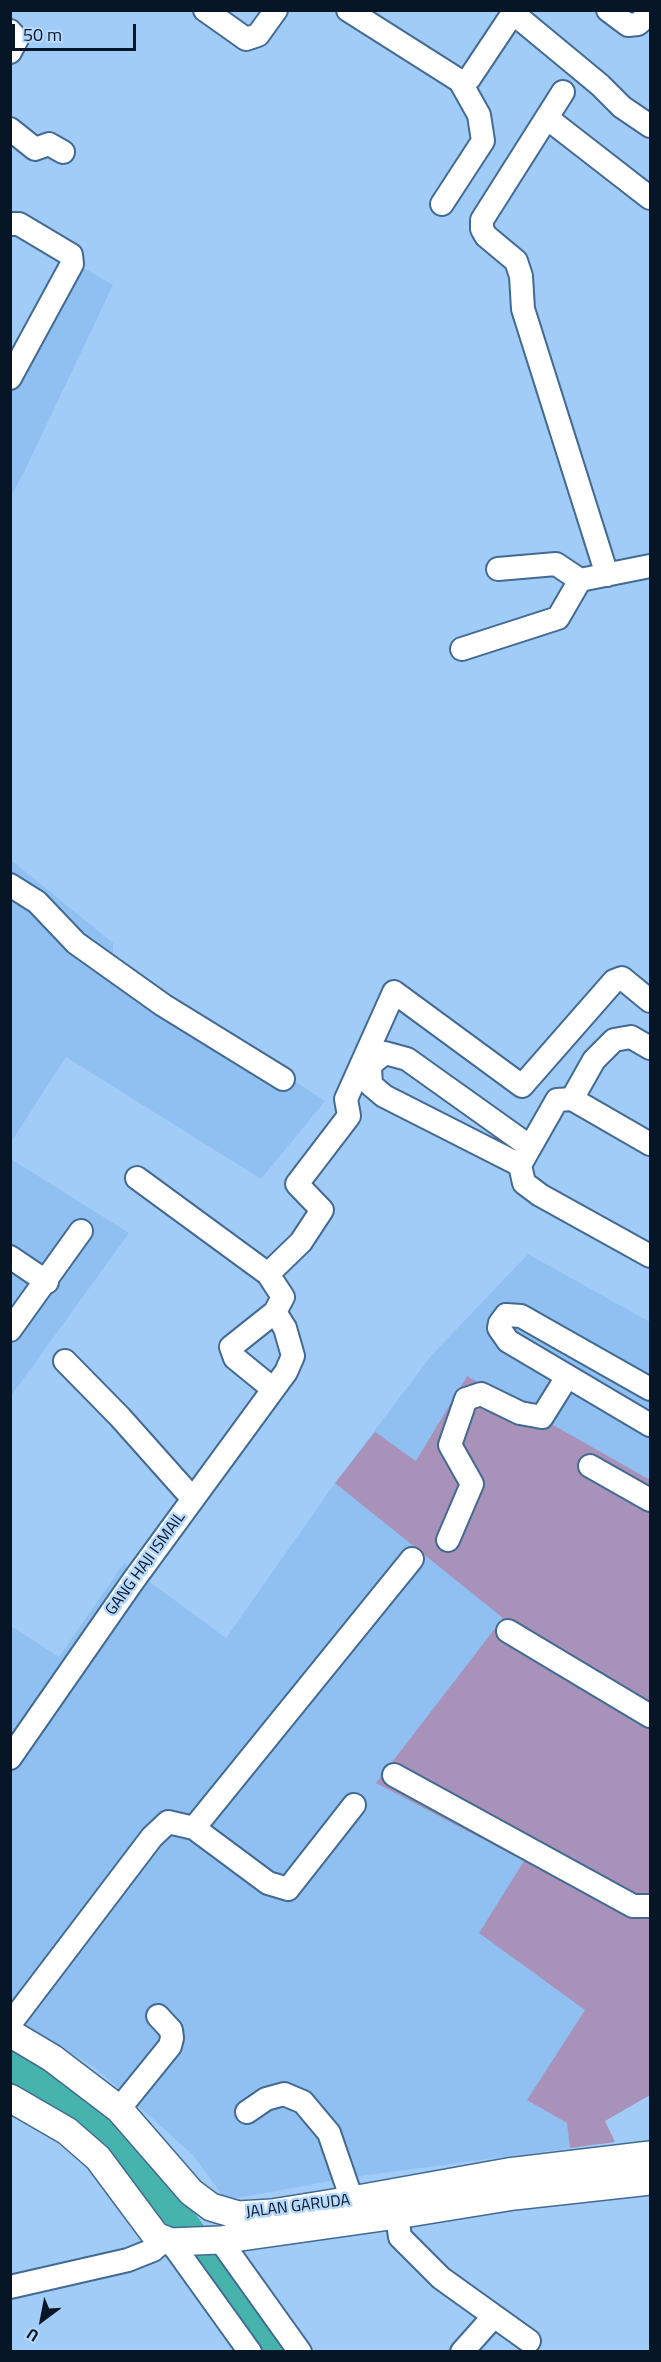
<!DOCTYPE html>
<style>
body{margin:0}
#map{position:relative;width:661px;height:2362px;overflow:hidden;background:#a1ccf8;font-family:"Titillium Web",sans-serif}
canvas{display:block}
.frame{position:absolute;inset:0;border:12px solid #061626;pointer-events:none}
.north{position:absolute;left:12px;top:2290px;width:60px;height:60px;-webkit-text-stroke:4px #b5d8fc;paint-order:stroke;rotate:212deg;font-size:16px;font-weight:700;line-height:24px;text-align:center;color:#061626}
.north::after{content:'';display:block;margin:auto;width:21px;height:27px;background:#061626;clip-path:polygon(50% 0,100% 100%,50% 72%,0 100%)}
.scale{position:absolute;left:12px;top:24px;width:124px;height:27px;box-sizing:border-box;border:3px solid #061626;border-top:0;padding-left:8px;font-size:18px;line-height:21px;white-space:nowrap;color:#061626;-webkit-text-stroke:4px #b5d8fc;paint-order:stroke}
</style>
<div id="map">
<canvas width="661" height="2362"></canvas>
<div class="frame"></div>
<div class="north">U</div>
<div class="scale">50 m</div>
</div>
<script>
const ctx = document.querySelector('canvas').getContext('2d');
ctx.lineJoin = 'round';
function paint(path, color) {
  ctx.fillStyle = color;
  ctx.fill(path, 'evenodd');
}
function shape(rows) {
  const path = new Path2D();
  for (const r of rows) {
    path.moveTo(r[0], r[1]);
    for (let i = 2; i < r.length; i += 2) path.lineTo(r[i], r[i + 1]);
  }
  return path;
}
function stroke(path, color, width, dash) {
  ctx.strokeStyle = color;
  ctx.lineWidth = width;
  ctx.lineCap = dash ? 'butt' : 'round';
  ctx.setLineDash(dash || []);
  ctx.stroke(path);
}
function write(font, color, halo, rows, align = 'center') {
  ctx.font = font + ' "Titillium Web",sans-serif';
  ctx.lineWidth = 5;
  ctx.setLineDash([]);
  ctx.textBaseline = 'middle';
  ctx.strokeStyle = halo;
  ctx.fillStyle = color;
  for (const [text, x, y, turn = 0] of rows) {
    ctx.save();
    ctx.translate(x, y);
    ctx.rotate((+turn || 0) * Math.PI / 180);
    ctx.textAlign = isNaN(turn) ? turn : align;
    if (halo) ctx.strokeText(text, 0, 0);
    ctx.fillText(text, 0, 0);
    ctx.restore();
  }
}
paint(shape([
 [68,259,113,285,24,472,11,496,11,371],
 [11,860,113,943,113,961,325,1101,261,1179,66,1057,11,1142],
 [11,1159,129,1233,11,1396],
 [528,1254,650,1322,650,2095,605,2121,615,2142,353,2177,226,2200,192,2154,96,2068,11,2019,10,1625,59,1657,124,1563,226,1638,335,1483,431,1356]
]), '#8fc0f1');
paint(shape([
 [467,1376,650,1480,650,2095,605,2121,615,2142,570,2148,567,2123,527,2100,585,2010,479,1933,524,1861,376,1783,503,1618,335,1483,375,1432,416,1461]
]), '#a892ba');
stroke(shape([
 [10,2066,84,2108,127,2149,177,2214,275,2352]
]), '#46b3ac', 30);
const minor = shape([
 [205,10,246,39,258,35,276,10],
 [348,10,460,81,479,115,483,141,442,204],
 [608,10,628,25,638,24,650,13],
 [10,31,17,39,10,52],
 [460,81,469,79,513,13,600,85,622,107,650,126],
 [563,92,482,220,482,229,486,236,516,261,521,276,523,309,607,575],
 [547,118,650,198],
 [10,129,35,149,49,144,63,152],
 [10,224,19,224,71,255,72,264,10,378],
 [498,569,556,564,580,580,650,566],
 [462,649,558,618,580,580],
 [10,885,37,902,76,943,163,1005,283,1079],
 [572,1099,594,1060,614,1040,631,1037,650,1048],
 [650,1144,572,1099,557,1100,520,1165,524,1183,540,1195,650,1256],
 [520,1165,384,1096,371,1085,370,1068,372,1063,385,1053,407,1059,529,1146],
 [137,1178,268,1274,283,1297,275,1312,231,1347,235,1358,273,1389],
 [10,1257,47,1282],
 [268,1274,301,1242,322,1210,297,1184,349,1116,346,1099,394,992,522,1086,614,981,622,978,650,1001],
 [10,1330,81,1231],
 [65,1361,120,1417,193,1499],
 [650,1389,521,1316,506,1315,500,1323,499,1328,508,1341,650,1425],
 [590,1466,650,1500],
 [448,1540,472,1484,450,1445,466,1399,481,1394,520,1413,542,1417,567,1377],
 [508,1631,650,1716],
 [10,1758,133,1581,286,1372,293,1356,285,1328,275,1312],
 [394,1775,633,1906,650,1906],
 [194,1828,412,1559],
 [10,2024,152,1837,168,1822,194,1828,268,1883,288,1889,354,1805],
 [119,2109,170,2046,172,2038,171,2030,158,2016],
 [247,2112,266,2099,284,2094,303,2102,329,2133,352,2200],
 [397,2215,400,2237,441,2278,494,2316],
 [220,2240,300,2352],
 [171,2242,250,2352],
 [10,2287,128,2260,153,2250,164,2240],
 [462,2352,494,2316,529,2341]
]);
const major = shape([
 [10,2033,52,2058,119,2109,191,2192,211,2207,238,2215,272,2213,352,2200,508,2172,650,2155],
 [10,2098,67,2131,98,2158,156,2236,171,2242,220,2240,397,2215,514,2196,650,2181]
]);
stroke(minor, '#426a92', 26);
stroke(major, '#426a92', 30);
stroke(minor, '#fff', 22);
stroke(major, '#fff', 27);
write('16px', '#061626', '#b5d8fc', [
 ["GANG HAJI ISMAIL",146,1564,-54],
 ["JALAN GARUDA",298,2207,-7]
]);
</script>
